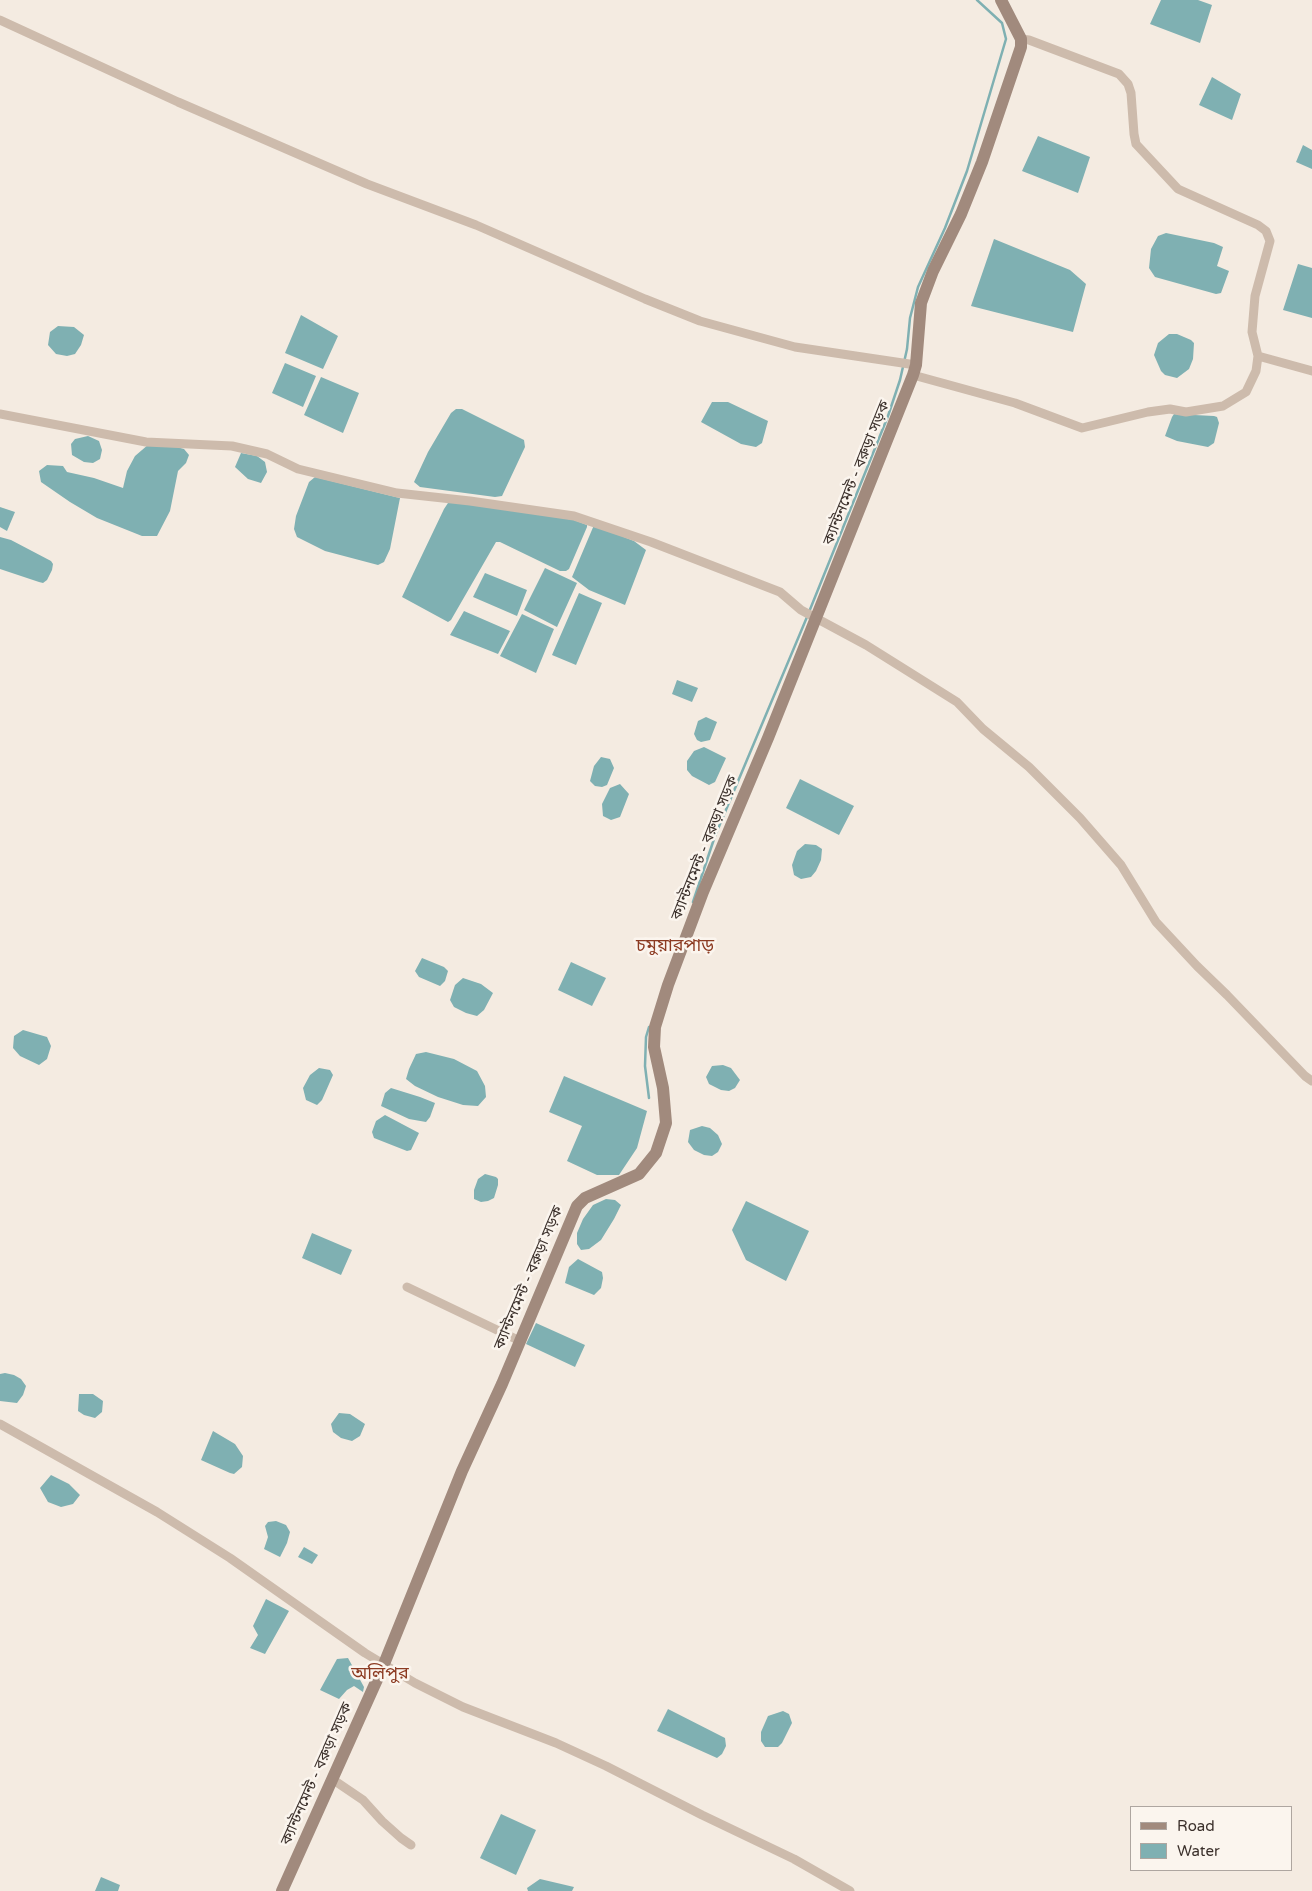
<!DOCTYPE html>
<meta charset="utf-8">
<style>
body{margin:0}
#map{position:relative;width:1312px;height:1891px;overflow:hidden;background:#f4ebe1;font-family:"Varela Round",sans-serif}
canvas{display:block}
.legend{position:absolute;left:1130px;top:1806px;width:162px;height:65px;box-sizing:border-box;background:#fbf5ee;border:1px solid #aea6a0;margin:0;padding:6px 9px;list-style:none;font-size:15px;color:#3b302b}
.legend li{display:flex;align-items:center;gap:10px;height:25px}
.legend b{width:25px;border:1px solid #aea6a0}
</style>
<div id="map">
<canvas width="1312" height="1891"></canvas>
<ul class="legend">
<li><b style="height:6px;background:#a18a7d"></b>Road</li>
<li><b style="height:14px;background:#7fb0b2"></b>Water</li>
</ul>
</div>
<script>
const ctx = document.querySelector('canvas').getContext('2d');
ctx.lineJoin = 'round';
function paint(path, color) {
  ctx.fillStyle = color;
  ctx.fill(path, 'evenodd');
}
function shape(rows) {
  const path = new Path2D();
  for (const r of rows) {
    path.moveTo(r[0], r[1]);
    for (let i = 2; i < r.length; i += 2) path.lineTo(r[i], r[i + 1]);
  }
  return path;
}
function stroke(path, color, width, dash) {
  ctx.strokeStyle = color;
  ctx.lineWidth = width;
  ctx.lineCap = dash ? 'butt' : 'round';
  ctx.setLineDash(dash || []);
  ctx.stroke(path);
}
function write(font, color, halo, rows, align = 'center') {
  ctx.font = font + ' "Varela Round","Noto Sans Bengali",sans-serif';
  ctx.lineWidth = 5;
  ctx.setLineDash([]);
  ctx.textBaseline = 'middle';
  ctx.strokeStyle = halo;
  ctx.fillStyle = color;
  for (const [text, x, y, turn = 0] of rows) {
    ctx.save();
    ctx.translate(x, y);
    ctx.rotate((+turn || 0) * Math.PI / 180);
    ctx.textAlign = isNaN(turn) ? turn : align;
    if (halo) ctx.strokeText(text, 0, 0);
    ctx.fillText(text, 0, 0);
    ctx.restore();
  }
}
paint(shape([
 [1161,0,1198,0,1212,5,1200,43,1150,24],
 [1212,77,1241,94,1232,120,1199,105],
 [1038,136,1090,157,1078,193,1022,171],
 [1303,145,1312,150,1312,169,1296,162],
 [1166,233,1214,243,1223,247,1217,266,1229,271,1221,293,1216,294,1155,277,1149,268,1151,249,1158,236],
 [994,239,1070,270,1086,284,1073,332,971,306],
 [1298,264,1312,268,1312,318,1283,310],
 [301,315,338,336,323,369,285,353],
 [58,326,74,327,84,335,81,345,75,354,67,356,56,354,48,345,50,332],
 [1169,334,1177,334,1191,340,1194,343,1193,359,1189,369,1177,378,1165,375,1161,371,1154,355,1158,343],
 [285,363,316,376,303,407,272,393],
 [321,377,359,393,343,433,304,415],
 [712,402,728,402,768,421,762,443,756,447,741,444,701,422],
 [456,409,462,409,524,440,525,447,502,496,495,497,420,487,414,482,428,452,451,413],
 [1174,414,1214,416,1217,417,1219,423,1214,443,1208,447,1177,441,1165,436,1172,417],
 [88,436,99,441,102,450,100,459,93,463,84,462,72,455,71,444,75,439],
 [149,444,166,444,184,449,189,455,186,463,178,471,170,511,157,536,142,536,97,518,70,502,41,482,39,471,47,465,63,466,67,472,94,478,123,488,127,471,135,456],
 [241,453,257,456,265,462,267,472,261,483,248,479,235,467],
 [315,477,400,498,390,549,384,562,378,565,325,551,297,537,294,529,296,516,309,482],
 [452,500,574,520,587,525,587,527,569,569,566,571,560,571,500,542,496,542,451,620,448,622,402,597,444,509,448,503],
 [0,507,15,512,7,531,0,527],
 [594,525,634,541,646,550,625,605,589,590,572,577],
 [0,537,11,540,51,561,53,564,52,570,47,580,43,583,39,582,0,569],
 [545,568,577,583,557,627,524,610],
 [485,573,527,590,517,616,473,597],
 [579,593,602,603,576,665,552,655],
 [464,611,510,631,498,654,450,635],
 [522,614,554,629,536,673,500,656],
 [677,680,698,688,692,702,672,694],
 [706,717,717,722,710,740,701,742,697,740,694,734,698,721],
 [704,747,726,758,715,782,709,785,692,776,687,770,687,761,694,751],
 [601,757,610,759,614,768,607,785,602,787,595,786,590,781,594,766],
 [800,779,854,806,839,835,786,808],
 [620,784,629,794,620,817,611,820,603,816,602,804,610,788],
 [805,844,816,845,822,849,821,860,816,871,811,877,801,879,794,875,792,865,797,851],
 [422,958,444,967,448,971,445,981,440,986,419,977,415,971],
 [571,962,606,978,592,1006,558,990],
 [463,978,481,984,493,993,484,1010,477,1016,466,1013,454,1007,450,1000,455,985],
 [23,1030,47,1037,51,1046,47,1059,39,1065,20,1056,13,1048,14,1036],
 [426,1052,454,1059,477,1071,485,1086,486,1097,478,1106,463,1105,438,1097,415,1086,406,1079,409,1069,416,1054],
 [723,1065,731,1068,740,1080,735,1088,729,1091,721,1090,709,1084,706,1077,712,1066],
 [319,1068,330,1070,333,1075,322,1100,317,1105,306,1100,303,1088,310,1075],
 [564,1076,647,1111,637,1148,619,1175,597,1175,567,1161,582,1126,549,1112],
 [391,1088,420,1097,435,1103,430,1117,426,1122,409,1119,381,1106,385,1093],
 [385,1115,419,1133,411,1150,407,1151,374,1138,372,1132,376,1121],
 [702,1126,710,1128,718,1135,722,1144,718,1152,712,1156,704,1155,694,1150,688,1142,690,1130],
 [485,1174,496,1177,498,1179,498,1185,494,1198,488,1201,481,1202,474,1199,474,1190,478,1179],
 [606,1199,615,1200,621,1205,614,1219,601,1240,589,1249,581,1250,577,1244,577,1233,583,1219,593,1205],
 [746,1201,809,1231,786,1281,746,1260,732,1230],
 [312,1233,352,1250,341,1275,302,1258],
 [578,1259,602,1272,603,1278,601,1288,594,1295,565,1283,569,1267],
 [536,1323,585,1345,575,1367,526,1344],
 [5,1373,14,1375,21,1379,26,1386,23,1395,17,1403,0,1401,0,1374],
 [79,1394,93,1394,103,1401,102,1412,95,1418,84,1415,78,1411],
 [339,1413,350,1414,365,1424,360,1436,352,1441,341,1438,333,1432,331,1424],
 [213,1431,235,1444,243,1456,242,1467,234,1474,230,1473,201,1460],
 [51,1475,69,1484,80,1495,73,1504,61,1507,48,1502,40,1488],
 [276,1521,286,1525,290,1532,287,1543,280,1557,264,1549,268,1537,265,1526,268,1522],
 [304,1547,318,1555,312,1564,298,1557],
 [266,1599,289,1611,265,1654,250,1648,258,1635,253,1626],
 [348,1658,364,1687,363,1692,354,1686,347,1690,339,1699,320,1690,337,1659],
 [668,1709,725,1738,726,1746,722,1754,717,1758,657,1731],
 [783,1711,789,1714,792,1723,782,1743,778,1747,765,1747,761,1741,761,1732,768,1716],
 [501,1814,536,1830,516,1875,480,1858],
 [101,1877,120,1885,118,1891,95,1891],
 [540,1879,574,1887,572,1891,528,1891,527,1888]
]), '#7fb0b2');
stroke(shape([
 [809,612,888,416,900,380,907,349,910,318,918,287,945,228,967,171,1006,39,1002,23,977,0],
 [693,902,715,836,807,617],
 [649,1098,645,1066,646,1037,649,1027]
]), '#7fb0b2', 2.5);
stroke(shape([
 [0,20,178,102,367,184,476,225,645,299,700,321,795,347,916,365],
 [1258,356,1312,371],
 [913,375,1015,403,1082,428,1148,412,1170,409,1186,412,1223,406,1246,392,1256,371,1258,356,1252,332,1255,296,1270,241,1266,231,1258,225,1178,189,1136,144,1134,134,1131,93,1128,84,1119,74,1029,40,1021,39],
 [0,414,146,442,232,446,267,454,298,469,397,493,470,501,574,516,651,542,780,592,801,610,866,645,957,702,983,729,1029,767,1080,818,1121,865,1156,922,1197,966,1227,995,1305,1076,1312,1081],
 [407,1287,520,1341],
 [0,1424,157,1512,230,1558,365,1653,415,1683,463,1707,556,1743,606,1766,702,1815,794,1859,850,1891],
 [332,1779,363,1800,382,1821,401,1838,411,1845]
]), '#cdbbac', 9);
stroke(shape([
 [282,1891,384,1664,462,1471,502,1384,577,1206,585,1198,639,1174,656,1153,666,1123,663,1088,654,1047,655,1027,668,985,703,892,768,738,913,375,916,365,921,303,933,271,961,214,982,162,1021,47,1021,39,1001,0]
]), '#a18a7d', 12);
write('15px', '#3b302b', '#fbf5ee', [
 ["ক্যান্টনমেন্ট - বরুড়া সড়ক",857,473,-68],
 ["ক্যান্টনমেন্ট - বরুড়া সড়ক",705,848,-68],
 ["ক্যান্টনমেন্ট - বরুড়া সড়ক",529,1278,-67],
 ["ক্যান্টনমেন্ট - বরুড়া সড়ক",317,1774,-66]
]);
write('18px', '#8c3b22', '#fbf5ee', [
 ["চমুয়ারপাড়",675,946],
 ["অলিপুর",380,1674]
]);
</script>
